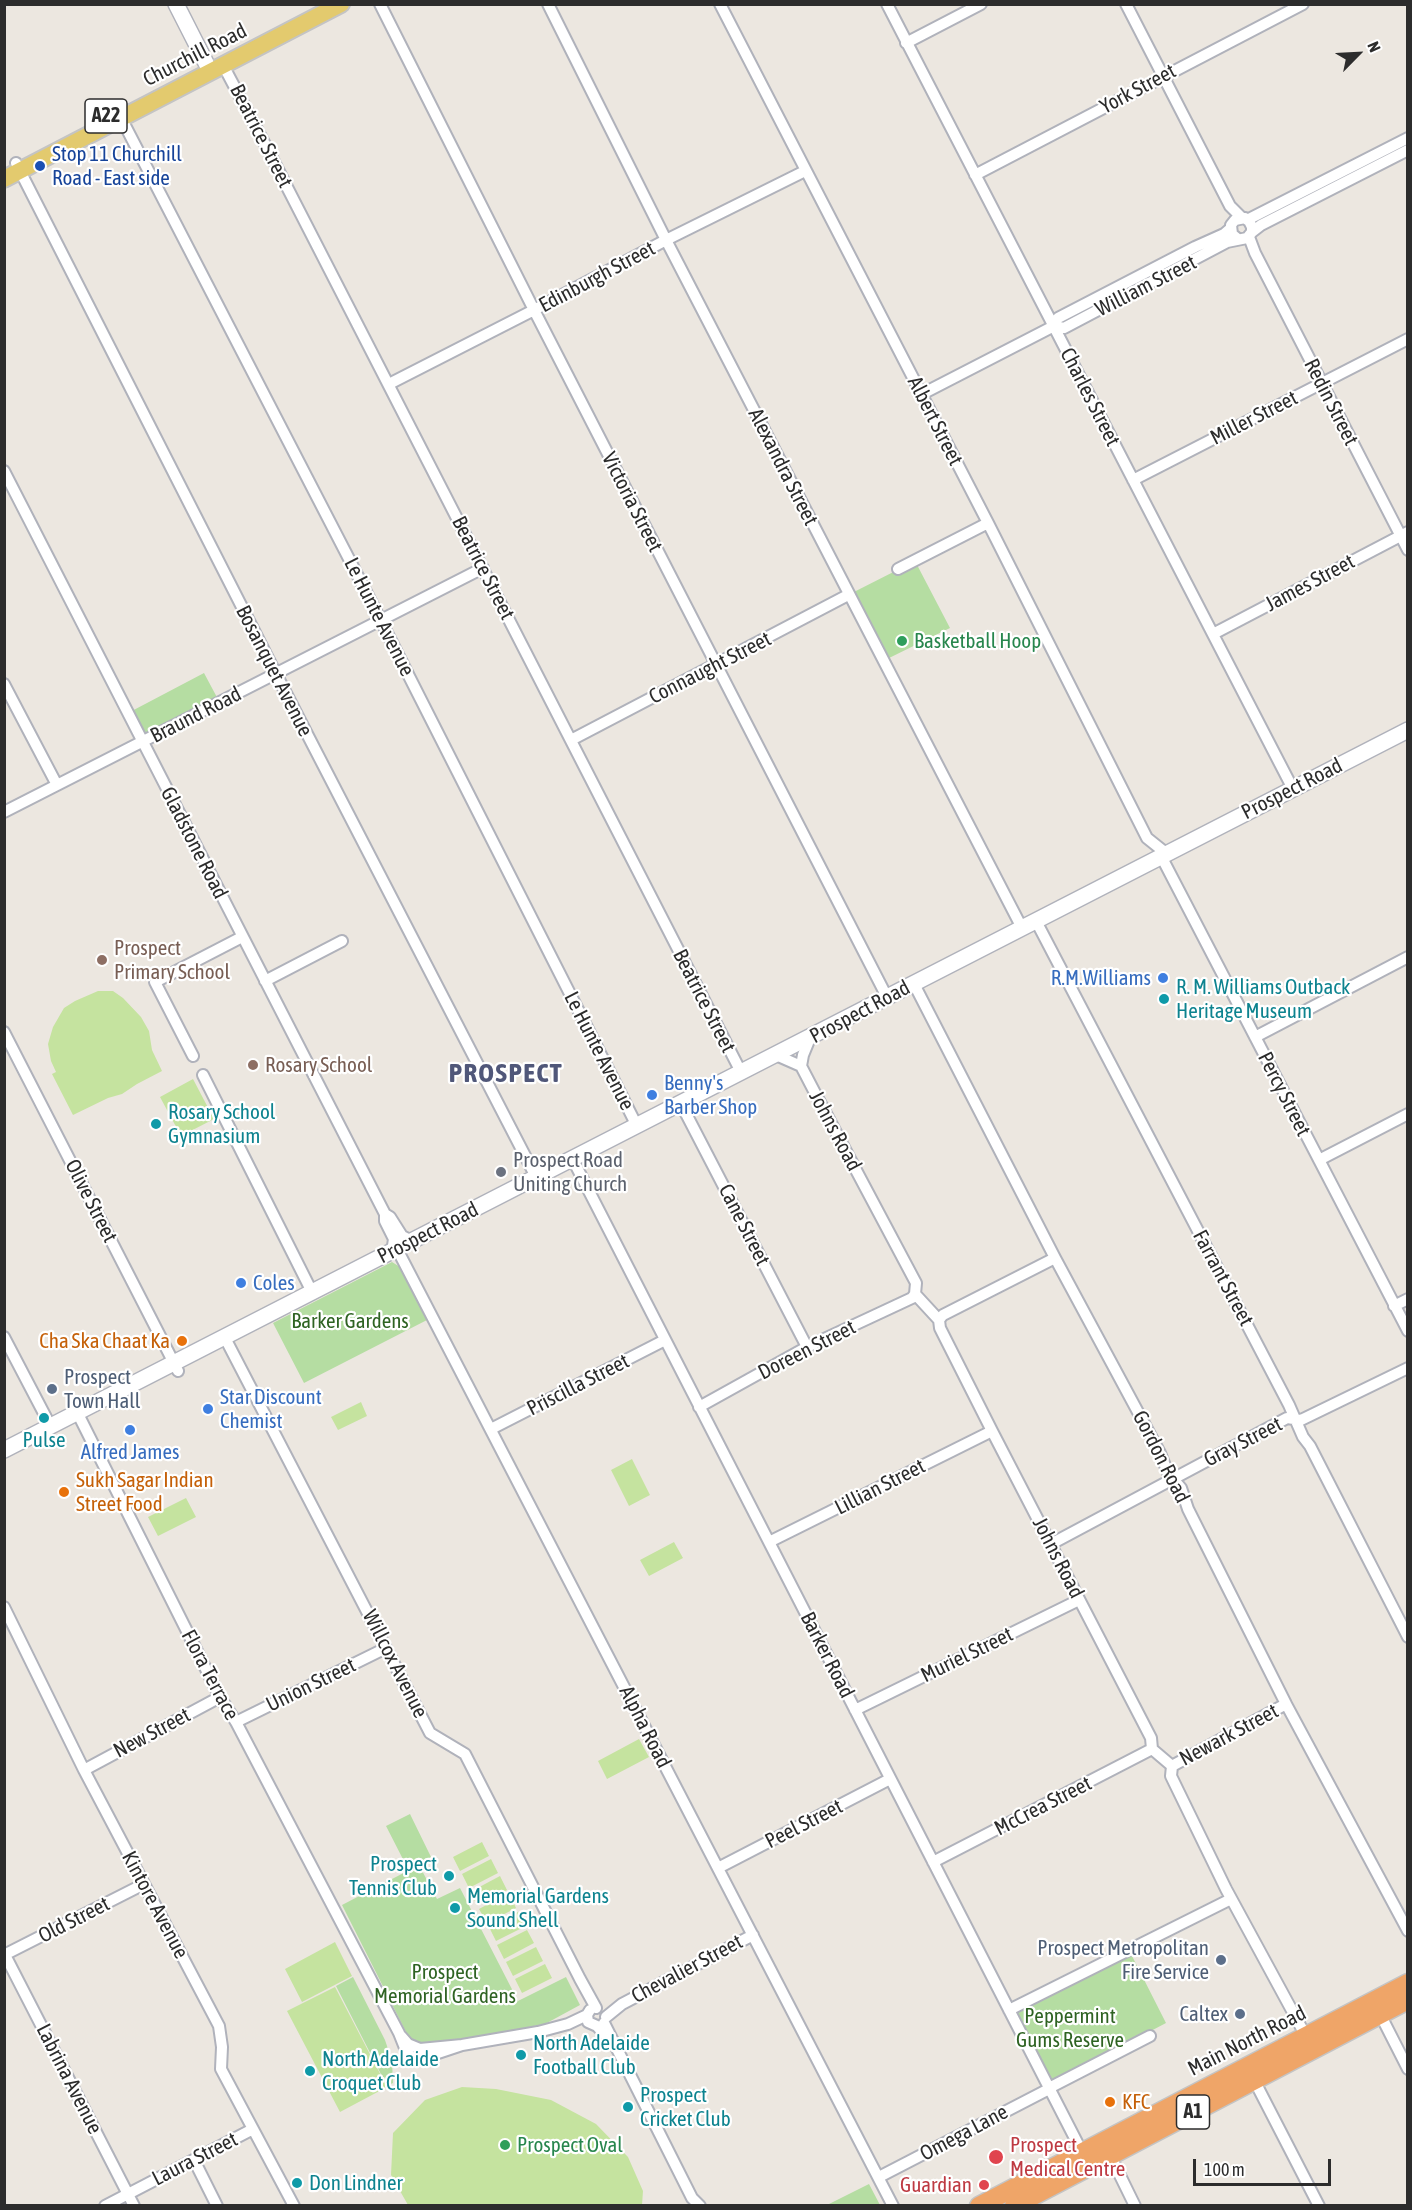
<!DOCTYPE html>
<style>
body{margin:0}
#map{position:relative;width:1412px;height:2210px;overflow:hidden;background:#ece7e0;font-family:"Asap Condensed",sans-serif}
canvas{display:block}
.frame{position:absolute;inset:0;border:6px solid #2c2c2c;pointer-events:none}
.north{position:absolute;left:1328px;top:24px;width:60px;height:60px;-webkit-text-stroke:4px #fff;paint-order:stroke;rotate:66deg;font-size:16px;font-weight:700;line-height:24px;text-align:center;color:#2c2c2c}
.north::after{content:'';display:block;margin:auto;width:21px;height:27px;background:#2c2c2c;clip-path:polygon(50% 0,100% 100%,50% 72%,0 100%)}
.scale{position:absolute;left:1193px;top:2159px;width:138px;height:27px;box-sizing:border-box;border:3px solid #2c2c2c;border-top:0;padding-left:8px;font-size:18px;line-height:21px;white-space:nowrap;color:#2c2c2c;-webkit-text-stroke:4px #fff;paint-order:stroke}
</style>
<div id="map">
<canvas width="1412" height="2210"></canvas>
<div class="frame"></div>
<div class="north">N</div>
<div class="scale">100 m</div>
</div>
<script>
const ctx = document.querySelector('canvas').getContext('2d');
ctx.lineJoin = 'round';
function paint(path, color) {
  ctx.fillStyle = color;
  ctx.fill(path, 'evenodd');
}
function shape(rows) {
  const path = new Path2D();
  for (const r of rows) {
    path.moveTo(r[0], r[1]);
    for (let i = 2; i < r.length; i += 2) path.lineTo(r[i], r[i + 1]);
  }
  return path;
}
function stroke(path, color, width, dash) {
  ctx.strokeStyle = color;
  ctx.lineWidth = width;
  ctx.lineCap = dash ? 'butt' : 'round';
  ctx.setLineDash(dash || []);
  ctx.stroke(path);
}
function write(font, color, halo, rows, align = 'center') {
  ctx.font = font + ' "Asap Condensed",sans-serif';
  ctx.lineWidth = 4.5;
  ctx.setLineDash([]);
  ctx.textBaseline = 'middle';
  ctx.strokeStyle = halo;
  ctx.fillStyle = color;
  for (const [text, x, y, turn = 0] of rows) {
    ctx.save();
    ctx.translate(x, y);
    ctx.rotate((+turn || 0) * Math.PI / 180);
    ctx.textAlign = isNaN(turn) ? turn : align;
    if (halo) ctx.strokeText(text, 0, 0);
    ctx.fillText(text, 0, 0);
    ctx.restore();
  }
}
paint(shape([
 [915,561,950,628,883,661,848,595],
 [204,673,220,703,143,742,128,713],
 [392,1262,400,1267,427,1320,304,1383,273,1323],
 [410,1814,431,1857,408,1869,386,1826],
 [419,1865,437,1899,460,1888,518,2001,566,1977,580,2005,545,2024,426,2046,417,2044,409,2038,342,1905],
 [1131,1954,1166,2023,1050,2084,1012,2012],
 [353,1977,385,2040,392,2061,393,2083,387,2086,336,1986],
 [869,2184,880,2205,827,2205]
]), '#b5dda2');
paint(shape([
 [98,991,113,991,123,998,141,1017,149,1031,152,1050,162,1071,137,1084,122,1094,108,1098,73,1115,52,1074,56,1072,51,1061,48,1044,53,1027,64,1008,75,1001],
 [193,1079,214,1119,181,1136,160,1097],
 [361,1402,367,1416,338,1430,331,1417],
 [632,1459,650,1495,629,1506,611,1470],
 [186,1498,196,1517,158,1536,148,1517],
 [674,1542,683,1558,649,1576,640,1560],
 [639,1739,649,1757,607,1779,598,1761],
 [482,1842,489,1856,460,1871,453,1857],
 [491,1859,498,1873,469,1888,462,1874],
 [500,1876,507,1890,477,1905,470,1892],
 [509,1893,516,1908,487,1923,479,1909],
 [518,1912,526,1926,496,1941,489,1927],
 [527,1930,534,1943,504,1959,497,1945],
 [335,1942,352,1976,302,2002,285,1969],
 [536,1947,543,1961,513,1976,506,1962],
 [545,1964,552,1978,522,1993,515,1979],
 [335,1987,387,2087,340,2112,287,2011],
 [462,2087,496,2089,551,2100,596,2124,628,2157,643,2191,642,2205,408,2205,391,2175,393,2133,425,2100]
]), '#c5e39f');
const street = shape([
 [380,4,534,310,887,997],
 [548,4,666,240,1022,928],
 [720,4,988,523,1147,838,1167,854],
 [887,4,1293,789],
 [1126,4,1230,206,1242,218],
 [906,43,981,4],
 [223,65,268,150,741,1072],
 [117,110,378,615,637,1126],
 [16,163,274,670,536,1177],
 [975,175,1303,4],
 [1247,220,1408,138],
 [1252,232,1261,225,1408,150],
 [1249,237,1255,253,1408,550],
 [1054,326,1064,328,1227,242,1247,238,1252,232,1252,227,1249,221,1245,218,1235,220,1231,225,1232,234,1238,239],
 [389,384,534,310,666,240,805,171],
 [922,394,1054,326,1058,318,1195,247,1224,234,1231,228],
 [4,471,385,1214,385,1221,394,1239,392,1252],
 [1133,480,1408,339],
 [898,569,988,523],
 [1213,634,1408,532],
 [4,684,57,785],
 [571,740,848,595],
 [4,812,483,568],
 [1161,856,1408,1331],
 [1036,921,1289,1405,1303,1437,1310,1446,1408,1637],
 [265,981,342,941],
 [914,984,1055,1258,1160,1453,1168,1473,1181,1488,1188,1509,1286,1704,1408,1931],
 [4,1032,178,1371],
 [1255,1037,1408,957],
 [810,1038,803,1055,801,1066,814,1091,916,1283,915,1294,939,1320,940,1328,992,1431,1151,1738,1152,1749,1172,1766,1171,1776,1226,1889,1308,2040],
 [776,1055,801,1066],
 [193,1056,155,982,242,937],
 [203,1075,312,1292],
 [681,1104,807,1347],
 [572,1158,1082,2152],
 [1319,1160,1408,1114],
 [385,1214,390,1217,402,1236,412,1241],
 [397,1249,893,2206],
 [1394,1306,1408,1299],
 [939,1320,943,1315,1055,1258],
 [224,1336,430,1733,465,1754,580,1979,596,2008],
 [4,1337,50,1425],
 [699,1407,807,1347,912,1298,915,1294],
 [77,1412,220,1697,236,1722,399,2033,407,2053,414,2059,423,2058,462,2045],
 [491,1429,665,1340],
 [769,1542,992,1431],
 [1051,1544,1287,1418,1301,1420,1408,1368],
 [4,1607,84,1770,219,2026,222,2047,221,2069,294,2206],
 [855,1710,1079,1600],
 [236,1722,386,1648],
 [1172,1766,1286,1704],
 [84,1770,220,1697],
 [933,1862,1152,1749],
 [718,1868,890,1779],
 [4,1953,134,2206],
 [4,1955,144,1884],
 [590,2010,587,2015,588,2022,597,2026,608,2038],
 [1009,2010,1231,1899],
 [1380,2014,1408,2069],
 [606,2017,622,2004,753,1935],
 [604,2023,692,2198,700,2206],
 [401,2036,408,2044,420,2049,462,2045,538,2032,568,2024,587,2015],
 [1253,2078,1319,2206],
 [1049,2088,1150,2036],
 [1110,2155,1135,2206],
 [194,2160,217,2206],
 [879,2177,1049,2089],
 [105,2206,253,2129]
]);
const secondary = shape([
 [176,4,206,63],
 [4,1450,1408,730]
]);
const primary = shape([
 [4,179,341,4]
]);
const highway = shape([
 [979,2206,1408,1983],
 [1014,2206,1408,2000]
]);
stroke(street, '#b0b2bb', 14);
stroke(secondary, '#b0b2bb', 18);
stroke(primary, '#c4c4c4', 20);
stroke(highway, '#c4c4c4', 21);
stroke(street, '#fff', 10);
stroke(secondary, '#fff', 15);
stroke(primary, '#e3ca6e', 16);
stroke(highway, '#efa568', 18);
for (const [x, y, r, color] of [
 [40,166,6,"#1a4fb4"],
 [902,641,6,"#2e9e5b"],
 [102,960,6,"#8d6e63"],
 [1163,978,6,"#3f7fe0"],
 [1164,999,6,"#0f9aa8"],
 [253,1065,6,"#8d6e63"],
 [652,1095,6,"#3f7fe0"],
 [156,1124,6,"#0f9aa8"],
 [501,1172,6,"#6b7280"],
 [241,1283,6,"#3f7fe0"],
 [182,1341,6,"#e8710a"],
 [52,1389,6,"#5c6f8a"],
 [208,1409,6,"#3f7fe0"],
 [44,1418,6,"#0f9aa8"],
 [130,1430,6,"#3f7fe0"],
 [64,1492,6,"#e8710a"],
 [449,1876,6,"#0f9aa8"],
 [455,1908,6,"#0f9aa8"],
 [1221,1960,6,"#5c6f8a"],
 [1240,2014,6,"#5c6f8a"],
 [521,2055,6,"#0f9aa8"],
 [310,2071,6,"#0f9aa8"],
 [1110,2102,6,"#e8710a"],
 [628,2107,6,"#0f9aa8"],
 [505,2145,6,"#2e9e5b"],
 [996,2157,8,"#e0444e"],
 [297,2183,6,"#0f9aa8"],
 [984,2185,6,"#e0444e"]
]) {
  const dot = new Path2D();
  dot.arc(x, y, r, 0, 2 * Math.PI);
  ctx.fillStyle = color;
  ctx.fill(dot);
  stroke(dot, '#fff', 2);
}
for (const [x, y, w] of [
 [106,116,42],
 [1193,2112,33]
]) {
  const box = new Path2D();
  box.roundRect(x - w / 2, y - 17, w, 34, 4.5);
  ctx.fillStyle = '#fff';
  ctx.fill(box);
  stroke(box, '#2c2c2c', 1.5);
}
write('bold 20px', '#2c2c2c', null, [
 ["A22",106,116],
 ["A1",1193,2112]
]);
write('21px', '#2c2c2c', '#fff', [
 ["Churchill Road",195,55,-27],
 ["York Street",1138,89,-28],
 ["Beatrice Street",261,136,63],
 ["Edinburgh Street",597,277,-28],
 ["William Street",1146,286,-27],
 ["Charles Street",1090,397,63],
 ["Redin Street",1331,402,63],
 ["Miller Street",1254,418,-27],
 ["Albert Street",935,421,63],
 ["Alexandra Street",783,467,63],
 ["Victoria Street",632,502,63],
 ["Beatrice Street",483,568,63],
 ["James Street",1310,583,-28],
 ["Le Hunte Avenue",379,617,63],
 ["Connaught Street",710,668,-27],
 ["Bosanquet Avenue",274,671,63],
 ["Braund Road",196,715,-27],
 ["Prospect Road",1292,789,-27],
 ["Gladstone Road",194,843,63],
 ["Beatrice Street",704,1001,63],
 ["Prospect Road",860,1012,-28],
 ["Le Hunte Avenue",599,1051,63],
 ["Percy Street",1284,1094,63],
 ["Johns Road",835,1131,62],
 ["Olive Street",91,1201,63],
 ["Cane Street",744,1225,63],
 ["Prospect Road",428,1233,-27],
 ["Farrant Street",1223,1278,62],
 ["Doreen Street",807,1350,-27],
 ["Priscilla Street",578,1385,-27],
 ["Gray Street",1243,1442,-27],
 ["Gordon Road",1161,1457,63],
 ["Lillian Street",880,1487,-27],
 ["Johns Road",1058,1558,63],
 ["Barker Road",827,1655,63],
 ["Muriel Street",967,1655,-26],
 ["Willcox Avenue",395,1664,63],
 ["Flora Terrace",210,1675,62],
 ["Union Street",311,1685,-26],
 ["Alpha Road",645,1727,63],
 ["New Street",152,1733,-28],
 ["Newark Street",1229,1735,-28],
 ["McCrea Street",1043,1806,-27],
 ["Peel Street",804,1824,-27],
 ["Kintore Avenue",155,1905,62],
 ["Old Street",74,1920,-27],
 ["Chevalier Street",687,1969,-28],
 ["Main North Road",1247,2041,-27],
 ["Labrina Avenue",69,2079,63],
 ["Omega Lane",964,2133,-28],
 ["Laura Street",195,2159,-27]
]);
write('21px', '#164399', '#fff', [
 ["Stop 11 Churchill",52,154],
 ["Road - East side",52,178]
], 'left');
write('21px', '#27864d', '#fff', [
 ["Basketball Hoop",914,641],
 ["Prospect Oval",517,2145]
], 'left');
write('21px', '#785e54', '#fff', [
 ["Prospect",114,948],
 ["Primary School",114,972],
 ["Rosary School",265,1065]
], 'left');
write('21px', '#366cbe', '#fff', [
 ["R.M.Williams",1151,978,"right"],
 ["Benny's",664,1083],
 ["Barber Shop",664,1107],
 ["Coles",253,1283],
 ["Star Discount",220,1397],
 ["Chemist",220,1421],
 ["Alfred James",130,1452,"center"]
], 'left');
write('21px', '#0d838f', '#fff', [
 ["R. M. Williams Outback",1176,987],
 ["Heritage Museum",1176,1011],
 ["Rosary School",168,1112],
 ["Gymnasium",168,1136],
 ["Pulse",44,1440,"center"],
 ["Prospect",437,1864,"right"],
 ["Tennis Club",437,1888,"right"],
 ["Memorial Gardens",467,1896],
 ["Sound Shell",467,1920],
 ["North Adelaide",533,2043],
 ["Football Club",533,2067],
 ["North Adelaide",322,2059],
 ["Croquet Club",322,2083],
 ["Prospect",640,2095],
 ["Cricket Club",640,2119],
 ["Don Lindner",309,2183]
], 'left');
write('21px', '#5b616d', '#fff', [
 ["Prospect Road",513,1160],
 ["Uniting Church",513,1184]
], 'left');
write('21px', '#2e6322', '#fff', [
 ["Barker Gardens",350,1321],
 ["Prospect",445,1972],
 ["Memorial Gardens",445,1996],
 ["Peppermint",1070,2016],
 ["Gums Reserve",1070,2040]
]);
write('21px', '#c56008', '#fff', [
 ["Cha Ska Chaat Ka",170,1341,"right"],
 ["Sukh Sagar Indian",76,1480],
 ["Street Food",76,1504],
 ["KFC",1122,2102]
], 'left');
write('21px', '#4e5e75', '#fff', [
 ["Prospect",64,1377,"left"],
 ["Town Hall",64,1401,"left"],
 ["Prospect Metropolitan",1209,1948],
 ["Fire Service",1209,1972],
 ["Caltex",1228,2014]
], 'right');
write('21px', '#be3a42', '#fff', [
 ["Prospect",1010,2145],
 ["Medical Centre",1010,2169],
 ["Guardian",972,2185,"right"]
], 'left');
ctx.letterSpacing = '1.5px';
write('bold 27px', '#505779', '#fff', [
 ["PROSPECT",506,1073]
]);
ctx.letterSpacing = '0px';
</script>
